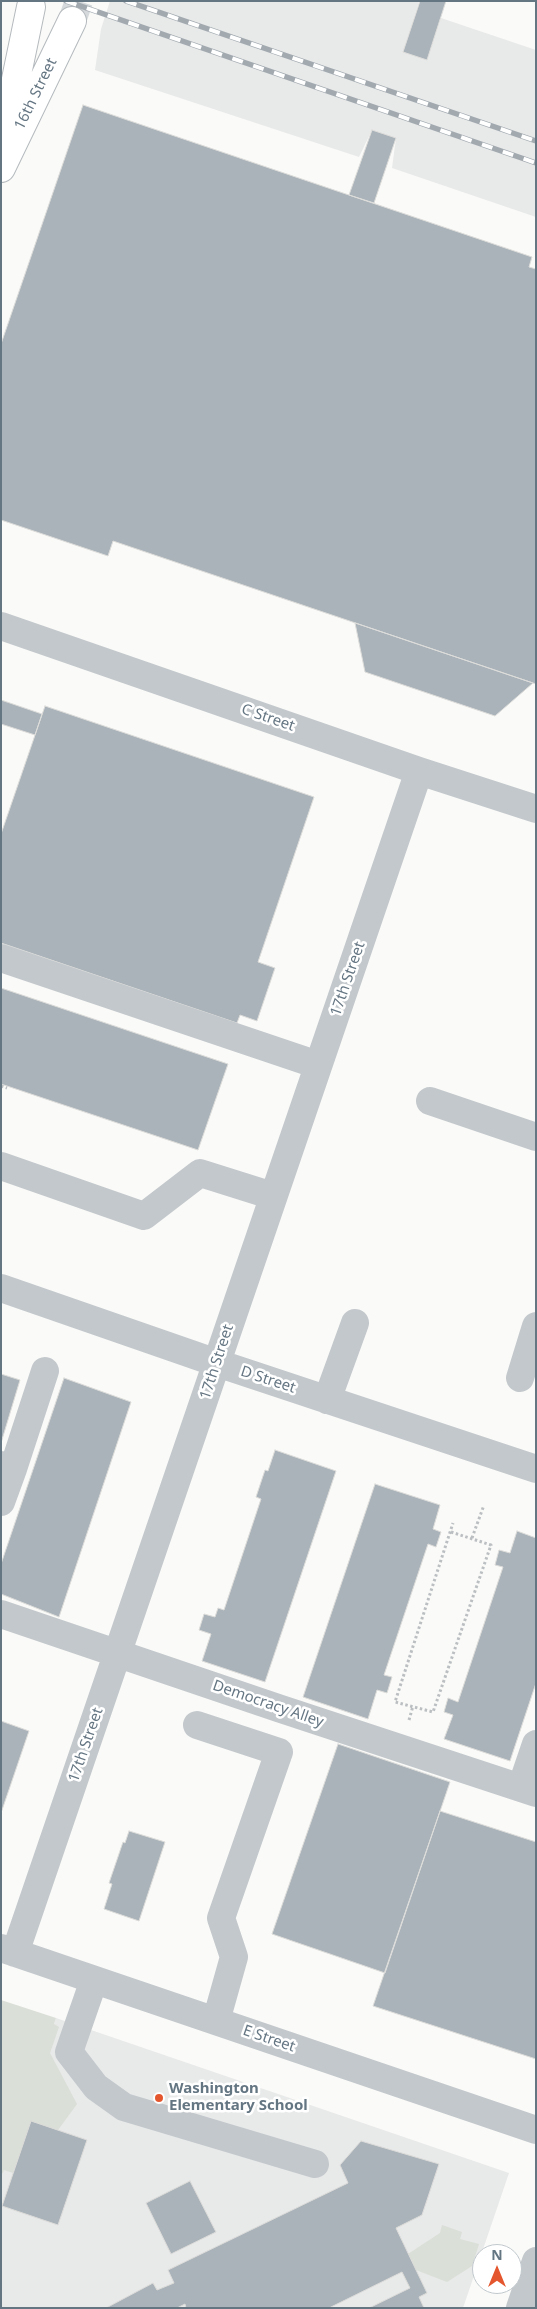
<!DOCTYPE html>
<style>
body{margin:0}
#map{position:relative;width:537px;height:2309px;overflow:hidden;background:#fafaf8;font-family:"Noto Sans",sans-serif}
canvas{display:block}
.frame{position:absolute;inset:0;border:2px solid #657683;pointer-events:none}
.north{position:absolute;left:472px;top:2244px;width:50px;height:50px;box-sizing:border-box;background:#fff;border:1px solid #c1c8cd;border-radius:50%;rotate:0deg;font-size:14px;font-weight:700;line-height:20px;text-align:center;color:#657683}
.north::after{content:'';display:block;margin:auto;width:18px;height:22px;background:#e4572e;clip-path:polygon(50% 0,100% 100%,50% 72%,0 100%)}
</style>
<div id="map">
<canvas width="537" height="2309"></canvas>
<div class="frame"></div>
<div class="north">N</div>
</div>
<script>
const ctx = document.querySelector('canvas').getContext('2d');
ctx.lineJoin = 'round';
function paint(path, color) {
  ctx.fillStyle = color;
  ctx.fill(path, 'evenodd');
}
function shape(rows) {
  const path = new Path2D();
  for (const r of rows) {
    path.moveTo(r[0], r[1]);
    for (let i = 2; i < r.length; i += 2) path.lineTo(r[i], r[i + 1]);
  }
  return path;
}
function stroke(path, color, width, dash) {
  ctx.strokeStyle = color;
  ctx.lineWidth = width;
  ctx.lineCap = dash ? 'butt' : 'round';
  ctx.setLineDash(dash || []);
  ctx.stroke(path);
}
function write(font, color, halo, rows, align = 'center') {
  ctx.font = font + ' "Noto Sans",sans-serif';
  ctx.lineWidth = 5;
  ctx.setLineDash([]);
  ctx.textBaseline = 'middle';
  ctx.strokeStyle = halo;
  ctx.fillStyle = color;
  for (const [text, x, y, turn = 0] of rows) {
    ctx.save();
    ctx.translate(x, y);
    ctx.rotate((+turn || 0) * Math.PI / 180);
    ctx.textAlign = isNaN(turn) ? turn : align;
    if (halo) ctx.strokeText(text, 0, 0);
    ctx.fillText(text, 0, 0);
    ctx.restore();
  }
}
paint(shape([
 [110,1,418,1,419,2,403,52,427,60,441,18,536,50,536,217,392,168,396,138,372,130,359,157,95,70,101,29],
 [56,2018,509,2173,463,2308,1,2308,1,2177]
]), '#e8e9e9');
paint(shape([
 [1,2000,56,2018,54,2024,59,2027,50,2053,77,2104,58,2130,31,2121,13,2173,4,2170,1,2177],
 [442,2225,462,2232,460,2239,479,2244,472,2266,447,2282,416,2270,408,2254,440,2233]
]), '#dadfd7');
const building = shape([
 [446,1,427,60,403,52,420,1,446,1],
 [83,105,532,257,529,267,536,269,536,684,113,541,108,556,1,520,1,344,83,105],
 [372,130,396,138,374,203,349,195,372,130],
 [355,623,533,683,495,716,365,672,355,623],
 [1,700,42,714,35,735,1,724,1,700],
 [45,706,314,797,258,962,275,968,257,1021,240,1015,237,1023,1,943,1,834,45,706],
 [1,988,228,1064,198,1150,1,1084,1,988],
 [1,1374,20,1380,1,1443,1,1374],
 [64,1378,131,1402,59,1617,1,1594,1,1564,64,1378],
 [275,1450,336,1471,265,1682,202,1661,211,1634,199,1630,204,1614,215,1617,218,1608,224,1610,261,1499,256,1497,265,1470,268,1471,275,1450],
 [375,1484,440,1505,433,1529,441,1532,436,1547,428,1544,384,1675,392,1677,387,1693,377,1690,368,1719,303,1697,375,1484],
 [517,1531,536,1538,536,1683,510,1761,444,1739,453,1715,444,1712,448,1698,458,1702,503,1567,495,1565,499,1550,510,1553,517,1531],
 [1,1721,29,1731,1,1813,1,1721],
 [338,1744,450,1782,385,1973,272,1934,338,1744],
 [440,1811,536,1842,536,2059,373,2006,440,1811],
 [129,1831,165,1842,139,1921,104,1909,112,1884,109,1883,123,1842,125,1843,129,1831],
 [31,2121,87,2140,58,2225,2,2206,31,2121],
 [361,2141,439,2164,422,2215,396,2228,427,2293,419,2297,424,2308,369,2308,410,2288,402,2272,329,2308,186,2308,185,2304,177,2308,106,2308,153,2283,157,2290,174,2283,168,2270,348,2183,340,2165,361,2141],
 [190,2181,216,2232,171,2254,146,2203,190,2181]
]);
paint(building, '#aab3b9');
stroke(building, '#dcdcda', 1);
stroke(shape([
 [72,21,79,1]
]), '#d5d9db', 28, [28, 14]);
const major = shape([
 [4,137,31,7],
 [1,168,72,21]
]);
stroke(major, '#b5babe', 30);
stroke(shape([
 [1,1086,7,1088],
 [451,1532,491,1545,433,1712,395,1702,453,1523],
 [472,1538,484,1505],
 [409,1720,413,1706],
 [1,2175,2,2175]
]), '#bbbfc2', 3, [2.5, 2.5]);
stroke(shape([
 [1,626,419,771,536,809],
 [1,958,318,1065],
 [430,1101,536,1137],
 [1,1166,144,1216,200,1173,273,1196],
 [1,1288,217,1363,536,1469],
 [520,1378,536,1326],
 [327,1400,355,1323],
 [1,1465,13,1469,1,1502],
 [13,1469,45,1371],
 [1,1614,278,1708,536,1793],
 [197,1725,279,1752,221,1918,234,1957,216,2021],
 [521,1788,536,1744],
 [1,1948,536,2130],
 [15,1953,419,771],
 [94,1980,69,2052,96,2087,124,2107,315,2164],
 [520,2308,536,2261]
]), '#c3c8cc', 28);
stroke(major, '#fff', 28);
const rail = shape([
 [66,1,536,163],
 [126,1,536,141]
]);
stroke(rail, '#a2aab0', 5.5);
stroke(rail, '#fff', 4, [11]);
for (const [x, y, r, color] of [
 [159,2098,5,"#e4572e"]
]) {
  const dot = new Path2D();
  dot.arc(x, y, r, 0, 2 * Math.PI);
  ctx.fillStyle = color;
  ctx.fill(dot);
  stroke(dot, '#fff', 2);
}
write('15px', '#657683', '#fff', [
 ["16th Street",36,94,-64],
 ["C Street",268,718,19],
 ["17th Street",348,979,-71],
 ["17th Street",217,1362,-72],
 ["D Street",268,1380,18],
 ["Democracy Alley",268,1704,19],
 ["17th Street",86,1745,-71],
 ["E Street",269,2039,19]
]);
write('bold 15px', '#657683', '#fff', [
 ["Washington",169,2089],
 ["Elementary School",169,2106]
], 'left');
</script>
